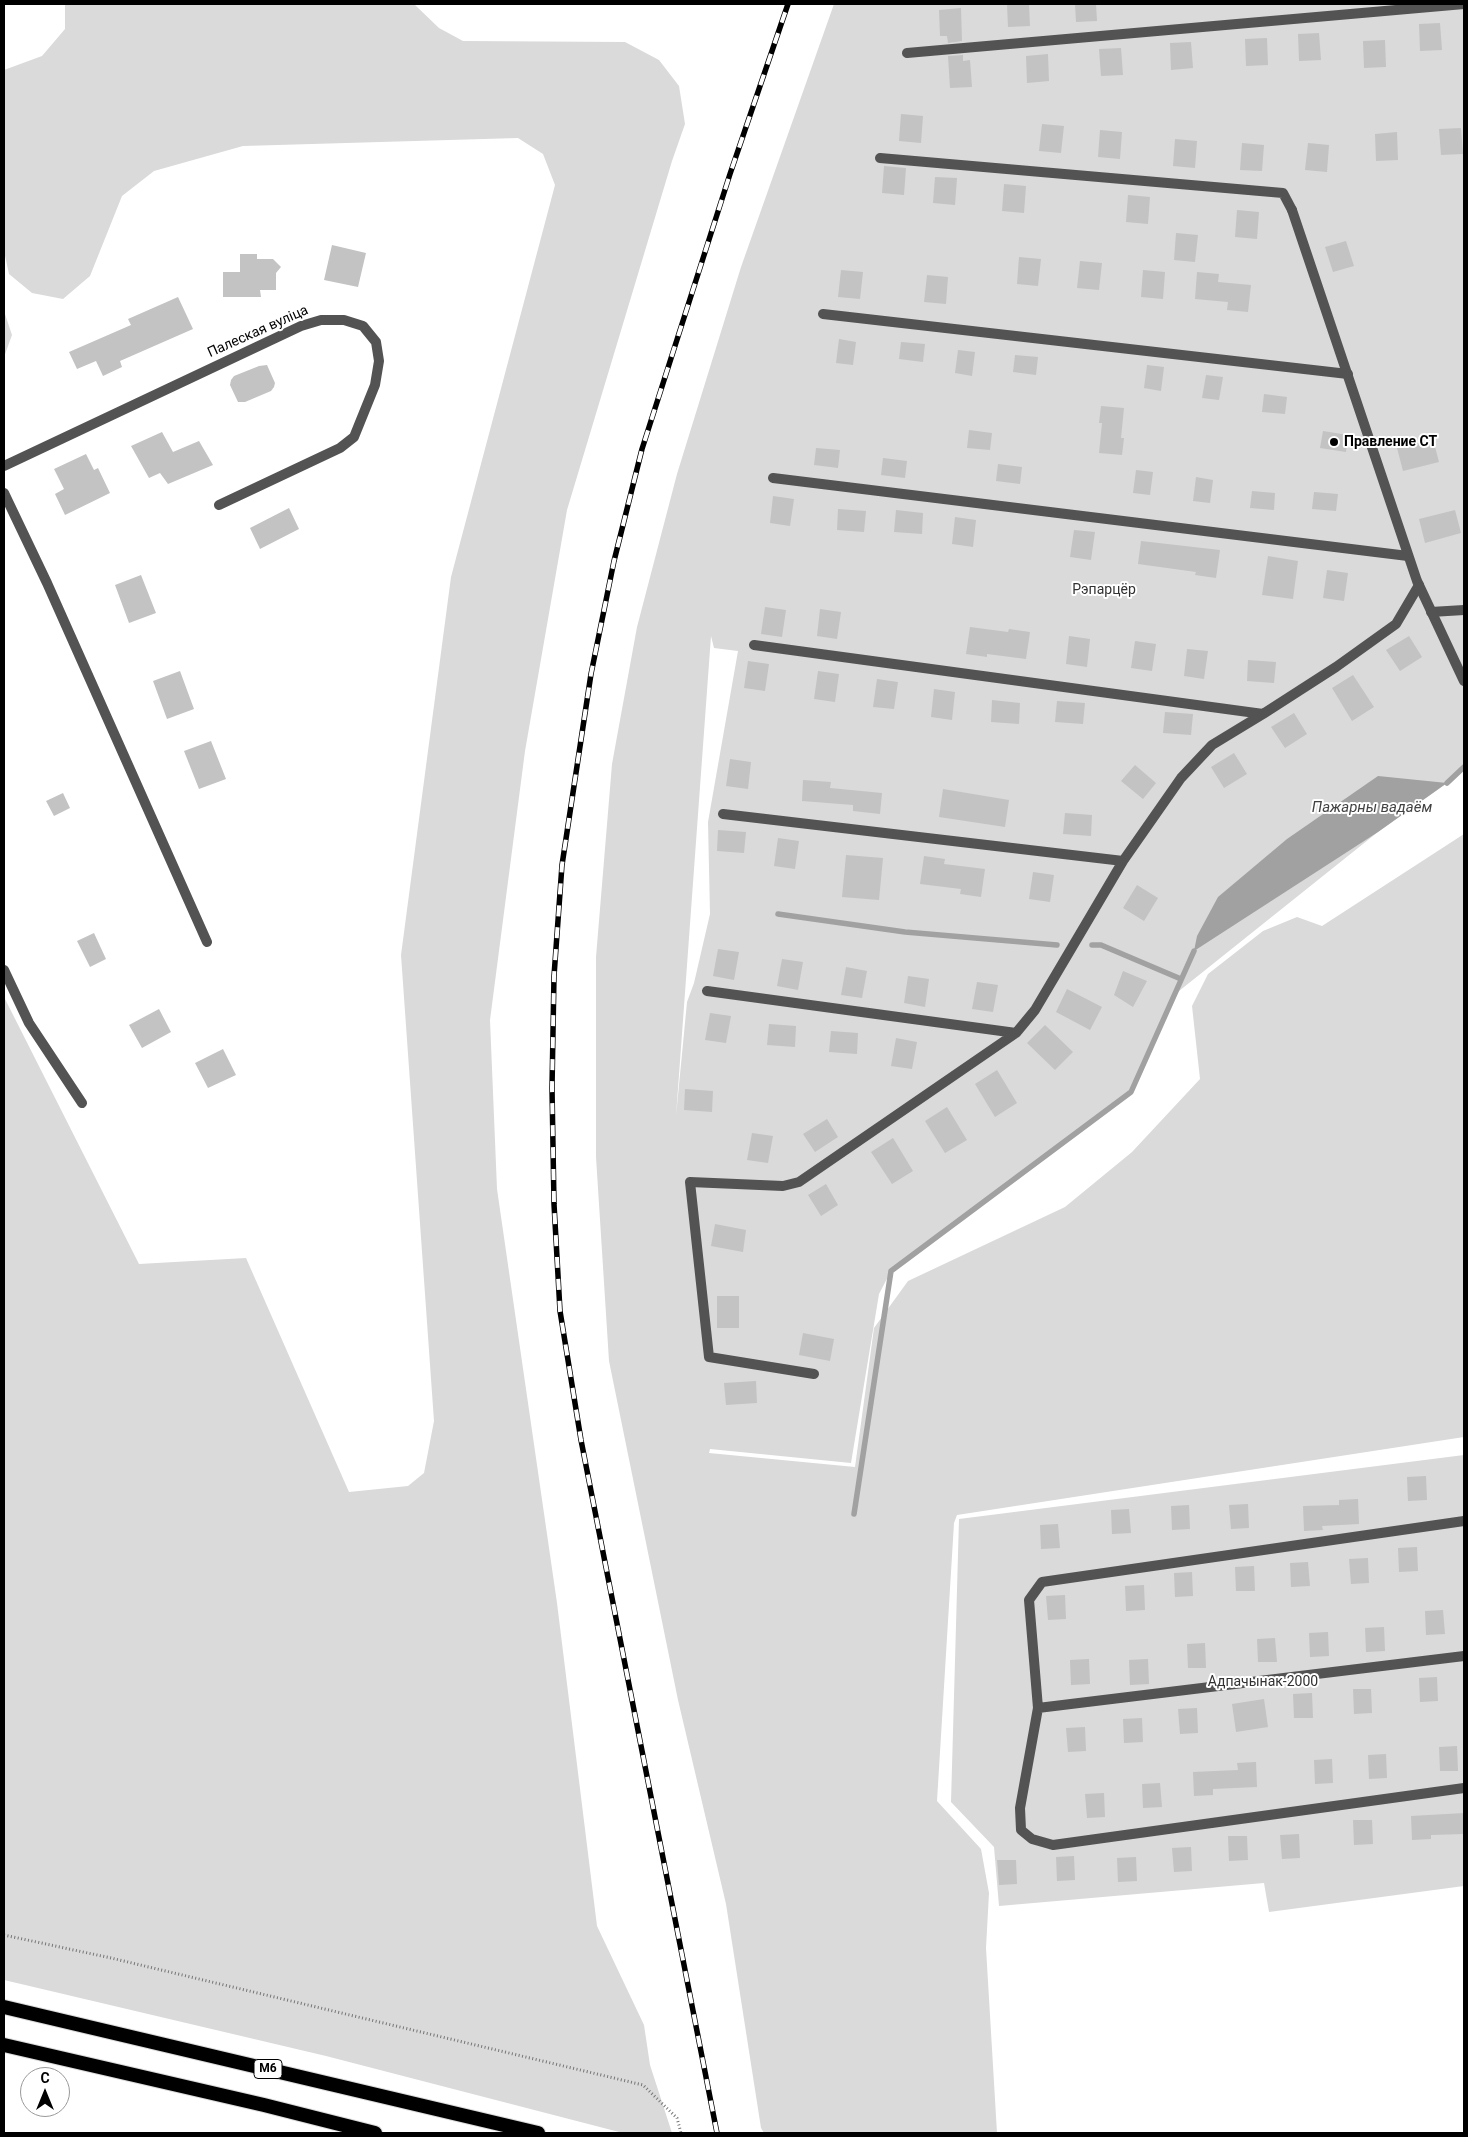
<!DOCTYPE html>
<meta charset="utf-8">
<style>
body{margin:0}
#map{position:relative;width:1468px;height:2137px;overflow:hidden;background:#fff;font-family:Roboto,sans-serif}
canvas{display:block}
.frame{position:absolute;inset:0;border:5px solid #000;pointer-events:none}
.north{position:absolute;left:20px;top:2067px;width:50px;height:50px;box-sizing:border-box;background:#fff;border:1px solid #999;border-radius:50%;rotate:0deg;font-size:14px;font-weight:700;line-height:20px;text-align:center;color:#000}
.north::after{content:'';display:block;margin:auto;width:18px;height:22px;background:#000;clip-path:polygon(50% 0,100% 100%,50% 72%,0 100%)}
</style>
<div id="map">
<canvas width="1468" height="2137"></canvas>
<div class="frame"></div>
<div class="north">С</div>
</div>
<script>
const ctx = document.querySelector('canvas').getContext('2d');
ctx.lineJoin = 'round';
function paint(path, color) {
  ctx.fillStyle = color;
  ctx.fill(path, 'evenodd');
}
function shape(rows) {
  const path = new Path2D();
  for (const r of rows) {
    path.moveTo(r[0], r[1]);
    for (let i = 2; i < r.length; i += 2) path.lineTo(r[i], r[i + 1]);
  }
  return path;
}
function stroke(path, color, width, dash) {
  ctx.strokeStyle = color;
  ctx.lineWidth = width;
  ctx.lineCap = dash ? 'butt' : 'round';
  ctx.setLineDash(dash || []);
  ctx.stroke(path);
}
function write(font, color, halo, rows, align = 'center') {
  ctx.font = font + ' Roboto,sans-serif';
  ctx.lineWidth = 4;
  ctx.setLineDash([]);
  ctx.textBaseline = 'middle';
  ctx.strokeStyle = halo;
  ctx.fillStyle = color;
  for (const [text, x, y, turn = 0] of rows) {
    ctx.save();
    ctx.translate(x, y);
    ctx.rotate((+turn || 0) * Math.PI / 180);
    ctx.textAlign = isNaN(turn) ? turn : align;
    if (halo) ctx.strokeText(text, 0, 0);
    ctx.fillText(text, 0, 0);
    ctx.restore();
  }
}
paint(shape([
 [65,4,414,4,439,28,463,41,625,42,659,60,679,86,685,124,672,161,567,510,525,751,490,1020,497,1189,557,1603,597,1926,644,2025,650,2065,672,2133,623,2133,326,2056,4,1980,4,997,139,1264,246,1258,349,1492,408,1486,424,1473,434,1421,401,955,451,577,555,185,543,154,518,138,243,146,154,171,122,196,90,276,63,299,32,293,9,274,4,251,4,70,42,56,65,29],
 [834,4,1464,4,1464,767,1447,783,1378,832,1174,995,1131,1092,891,1271,879,1294,851,1463,710,1449,709,1453,855,1467,874,1328,908,1281,1065,1207,1132,1152,1200,1079,1192,1006,1208,974,1263,931,1297,917,1322,926,1464,834,1464,1437,957,1515,954,1523,937,1801,981,1849,989,1893,986,1948,997,2133,764,2133,761,2128,726,1904,678,1700,609,1361,596,1157,596,957,612,764,637,627,677,474,741,267],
 [711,636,714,648,738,651,708,822,710,914,694,983,687,1002,676,1116],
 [4,311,12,335,4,357],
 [1464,1455,1464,1886,1269,1912,1264,1883,999,1906,994,1847,951,1802,959,1519]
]), '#dadada');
paint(shape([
 [1378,776,1447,783,1378,832,1194,951,1197,936,1218,897,1287,839]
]), '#a1a1a1');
stroke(shape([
 [1447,783,1464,767],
 [778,914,905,932,1057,945],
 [1092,945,1101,945,1181,979],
 [854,1514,891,1271,1131,1092,1194,951]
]), '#a1a1a1', 5.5);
paint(shape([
 [1007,4,1029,4,1030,26,1008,27],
 [1075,4,1096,4,1097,21,1076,22],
 [961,8,962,41,948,43,947,36,940,36,939,10],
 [1440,23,1442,50,1420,51,1419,24],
 [1319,33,1321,60,1299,61,1298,34],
 [1267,38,1268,65,1246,66,1245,39],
 [1385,40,1386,67,1364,68,1363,41],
 [1191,42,1193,68,1171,70,1170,43],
 [1121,48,1123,75,1101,76,1099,49],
 [1048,54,1049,81,1027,83,1026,56],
 [963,55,963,61,970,60,972,87,950,88,948,56],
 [901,114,923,116,921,143,899,141],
 [1042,124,1064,126,1061,153,1039,151],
 [1461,128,1463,154,1441,155,1439,129],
 [1100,130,1122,132,1120,159,1098,157],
 [1397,132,1398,160,1376,161,1375,134],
 [1175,139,1197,141,1195,168,1173,166],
 [1242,143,1264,145,1262,171,1240,170],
 [1308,143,1329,145,1327,172,1305,170],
 [884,166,906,168,904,195,882,193],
 [935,177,957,178,955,205,933,203],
 [1004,184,1026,186,1024,213,1002,211],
 [1128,195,1150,197,1148,224,1126,222],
 [1237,210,1259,212,1257,239,1235,237],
 [1176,233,1198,235,1195,262,1174,260],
 [1346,241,1354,266,1333,272,1325,247],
 [332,245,366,253,358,287,324,280],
 [240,254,257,254,257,259,273,259,281,267,276,273,276,290,260,290,261,297,223,297,223,272,240,272],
 [1019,257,1041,259,1038,286,1017,284],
 [1080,261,1102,263,1099,290,1077,288],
 [841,270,863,272,860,299,838,297],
 [1143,270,1165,272,1163,299,1141,297],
 [1197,272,1219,274,1218,282,1251,285,1248,312,1227,310,1228,302,1195,299],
 [927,275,948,277,946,304,924,302],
 [178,297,193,329,120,361,122,367,103,376,96,361,77,369,69,352,131,325,128,319],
 [839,339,856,342,853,365,836,363],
 [901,342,925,344,923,362,899,359],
 [958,350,975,352,972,376,955,373],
 [1015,355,1038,357,1036,375,1013,372],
 [267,365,275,383,274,387,271,391,245,402,238,402,230,385,231,380,234,376,259,366],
 [1147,365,1164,367,1161,391,1144,388],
 [1206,375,1223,377,1219,400,1202,398],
 [1264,394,1287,397,1285,414,1262,412],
 [1101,406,1124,408,1121,438,1124,438,1122,455,1099,453,1102,423,1099,423],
 [969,430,992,433,990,450,967,448],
 [1323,431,1348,435,1346,452,1320,448],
 [162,432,173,452,199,441,213,465,168,484,160,473,149,478,131,446],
 [1433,439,1439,462,1403,471,1397,448],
 [816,448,840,450,838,468,814,465],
 [86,454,94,470,98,468,110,493,65,515,55,494,64,489,54,469],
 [883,458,907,461,905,478,881,475],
 [998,464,1022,467,1020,484,996,481],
 [1136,470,1153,472,1150,495,1133,493],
 [1196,477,1213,480,1210,503,1193,501],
 [1252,491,1275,493,1274,510,1250,508],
 [1314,492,1338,494,1336,511,1312,509],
 [773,496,794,499,790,526,770,523],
 [289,508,299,529,260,549,250,528],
 [838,509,866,511,864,532,837,530],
 [896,510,923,513,922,534,894,532],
 [1455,510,1461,533,1425,543,1419,519],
 [955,517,976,520,973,547,952,544],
 [1074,530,1095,532,1091,560,1070,557],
 [1141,541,1220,550,1216,578,1195,575,1196,572,1138,564],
 [1268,556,1298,561,1293,599,1262,595],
 [1327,570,1348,573,1344,601,1323,598],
 [141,575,156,613,129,623,115,585],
 [765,607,786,610,782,637,761,634],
 [820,609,841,612,837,639,817,636],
 [970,627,1008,632,1009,629,1030,632,1026,659,987,654,987,657,966,654],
 [1069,636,1090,639,1087,667,1066,664],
 [1409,636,1422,657,1400,671,1386,650],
 [1135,641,1156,644,1152,671,1131,668],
 [1187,649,1208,651,1204,679,1184,676],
 [1248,660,1276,662,1274,683,1247,681],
 [748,661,769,664,765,691,744,688],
 [180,671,194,709,167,719,153,681],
 [818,671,839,674,835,702,814,699],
 [1353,675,1374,707,1352,721,1332,688],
 [877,679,898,682,894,709,873,707],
 [934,689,955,692,952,720,931,717],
 [992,700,1020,703,1019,724,991,722],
 [1057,701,1085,703,1083,724,1055,722],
 [1165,712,1193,714,1191,735,1163,733],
 [1294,713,1307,734,1285,748,1271,727],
 [211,741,226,779,199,789,184,751],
 [1234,753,1247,774,1224,788,1211,767],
 [730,759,751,762,748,789,726,786],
 [1135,765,1156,783,1143,799,1121,781],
 [803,780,831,782,830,788,882,793,880,814,853,811,853,805,802,801],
 [943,789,1009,800,1005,827,939,817],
 [63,793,70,808,54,816,46,801],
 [1065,813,1092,815,1091,836,1063,834],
 [718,830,746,832,744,853,717,851],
 [778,838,799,841,795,869,774,866],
 [846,855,883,858,879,900,842,897],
 [924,856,945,859,944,864,985,869,981,897,960,894,961,889,920,884],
 [1033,872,1054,875,1050,902,1029,899],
 [1137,885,1158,898,1144,921,1123,908],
 [94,933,106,959,90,967,77,941],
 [718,949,739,952,734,980,713,976],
 [782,959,803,962,798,990,777,986],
 [846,967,867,971,862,998,841,995],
 [1123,971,1147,981,1133,1007,1114,995],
 [908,976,929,979,925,1007,904,1003],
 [977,982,998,985,993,1012,972,1009],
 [1067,989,1102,1007,1090,1030,1056,1012],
 [159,1009,171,1032,142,1048,129,1025],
 [710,1013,731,1016,726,1043,705,1040],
 [769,1024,796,1026,795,1047,767,1045],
 [1045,1025,1073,1052,1055,1070,1027,1043],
 [831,1031,858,1033,857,1054,829,1052],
 [896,1038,917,1042,912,1069,891,1066],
 [223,1049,236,1075,208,1088,195,1063],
 [997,1070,1017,1103,995,1117,975,1084],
 [685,1089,713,1091,712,1112,684,1110],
 [947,1107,967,1140,945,1153,925,1121],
 [827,1119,838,1137,815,1152,803,1134],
 [752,1133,773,1136,768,1163,747,1160],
 [893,1138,913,1171,892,1184,871,1152],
 [826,1184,838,1205,821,1216,808,1195],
 [715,1224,746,1230,743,1252,711,1246],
 [717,1296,739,1296,739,1328,717,1328],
 [803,1333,834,1339,830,1361,799,1355],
 [756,1381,757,1403,726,1405,724,1383],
 [1426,1476,1427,1500,1408,1501,1407,1477],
 [1358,1499,1359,1524,1322,1526,1323,1530,1304,1531,1303,1506,1339,1505,1339,1500],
 [1248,1504,1249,1528,1231,1529,1229,1505],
 [1189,1505,1190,1529,1172,1530,1171,1506],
 [1129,1509,1131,1533,1112,1534,1111,1510],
 [1058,1524,1060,1548,1041,1549,1040,1525],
 [1417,1547,1418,1571,1399,1572,1398,1548],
 [1368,1558,1369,1583,1351,1584,1349,1559],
 [1308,1562,1310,1586,1291,1587,1290,1563],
 [1254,1566,1255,1591,1236,1591,1235,1567],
 [1192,1572,1193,1596,1175,1597,1174,1573],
 [1144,1585,1145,1610,1126,1611,1125,1586],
 [1065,1595,1066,1619,1048,1620,1046,1596],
 [1443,1610,1445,1634,1426,1635,1425,1611],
 [1384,1627,1385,1651,1366,1652,1365,1628],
 [1328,1632,1329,1656,1310,1657,1309,1633],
 [1275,1638,1277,1662,1258,1662,1257,1639],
 [1205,1643,1206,1668,1188,1668,1187,1644],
 [1089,1659,1090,1684,1071,1685,1070,1660],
 [1148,1659,1149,1684,1130,1685,1129,1660],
 [1437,1677,1438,1701,1420,1702,1419,1678],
 [1353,1689,1371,1689,1372,1713,1354,1714],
 [1312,1693,1313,1718,1294,1718,1293,1694],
 [1264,1699,1268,1727,1236,1732,1232,1704],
 [1197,1708,1198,1733,1180,1734,1178,1709],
 [1142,1718,1143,1742,1124,1743,1123,1719],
 [1085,1727,1086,1751,1068,1752,1066,1728],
 [1457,1746,1458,1771,1440,1771,1439,1747],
 [1386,1754,1387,1778,1369,1779,1368,1755],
 [1332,1759,1333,1783,1315,1784,1314,1760],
 [1256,1762,1257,1787,1213,1789,1213,1795,1194,1796,1193,1772,1238,1770,1237,1763],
 [1160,1783,1162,1807,1143,1808,1142,1784],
 [1104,1793,1105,1817,1087,1818,1085,1794],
 [1464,1813,1464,1834,1431,1835,1431,1839,1412,1840,1411,1816],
 [1353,1820,1372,1820,1373,1844,1354,1845],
 [1299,1834,1300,1858,1282,1859,1280,1835],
 [1228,1836,1247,1836,1248,1860,1229,1861],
 [1191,1847,1192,1871,1174,1872,1172,1848],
 [1074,1856,1075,1880,1057,1881,1056,1857],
 [1136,1857,1137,1881,1118,1882,1117,1858],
 [997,1860,1016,1860,1017,1884,999,1885]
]), '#c3c3c3');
const trunk = shape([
 [4,2007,538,2133],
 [4,2045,264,2105,375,2133]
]);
stroke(trunk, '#dbdbdb', 16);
stroke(shape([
 [4,1935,111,1958,643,2085,677,2118,681,2133]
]), '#757575', 3, [1, 2.5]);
stroke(shape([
 [907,53,1464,4],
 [880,158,1283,193,1292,210],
 [823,314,1348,374],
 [773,478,1408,556],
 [4,493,47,583,207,942],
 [1431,612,1464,610],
 [754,645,1263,714,1336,667,1396,624,1419,585],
 [723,814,1123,861,1181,778,1212,745,1263,714],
 [707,991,1016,1033,1035,1010,1123,861],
 [814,1374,709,1357,690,1182,783,1186,799,1182,1016,1033],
 [1464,1521,1042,1582,1029,1600,1038,1708,1020,1808,1021,1830,1032,1839,1053,1845,1464,1788],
 [1038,1708,1464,1656]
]), '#535353', 10);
stroke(shape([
 [1292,210,1417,581,1464,681],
 [4,466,301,326,321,320,344,320,363,326,376,342,379,361,375,385,354,437,340,448,219,505],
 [4,970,29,1023,82,1103]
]), '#535353', 10);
stroke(trunk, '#000', 14);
const rail = shape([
 [717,2133,581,1440,560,1311,554,1204,552,1088,554,976,562,865,591,674,614,561,642,449,730,174,788,4]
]);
stroke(rail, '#000', 5.5);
stroke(rail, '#fff', 4, [11]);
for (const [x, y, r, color] of [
 [1334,442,5,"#000"]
]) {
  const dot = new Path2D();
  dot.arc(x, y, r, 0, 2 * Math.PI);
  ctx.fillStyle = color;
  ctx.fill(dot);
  stroke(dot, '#fff', 2);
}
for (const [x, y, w] of [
 [268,2069,28]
]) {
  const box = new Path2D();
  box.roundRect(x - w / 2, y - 9.5, w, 19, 4);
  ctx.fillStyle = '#fff';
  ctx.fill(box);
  stroke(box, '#000', 1);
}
write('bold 12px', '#000', null, [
 ["М6",268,2069]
]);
write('14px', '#000', '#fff', [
 ["Палеская вуліца",258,332,-24]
]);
write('bold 14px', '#000', '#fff', [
 ["Правление СТ",1344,442]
], 'left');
write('14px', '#313131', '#fff', [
 ["Рэпарцёр",1104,590],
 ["Адпачынак-2000",1263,1682]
]);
write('italic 15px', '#424242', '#fff', [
 ["Пажарны вадаём",1372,808]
]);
</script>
